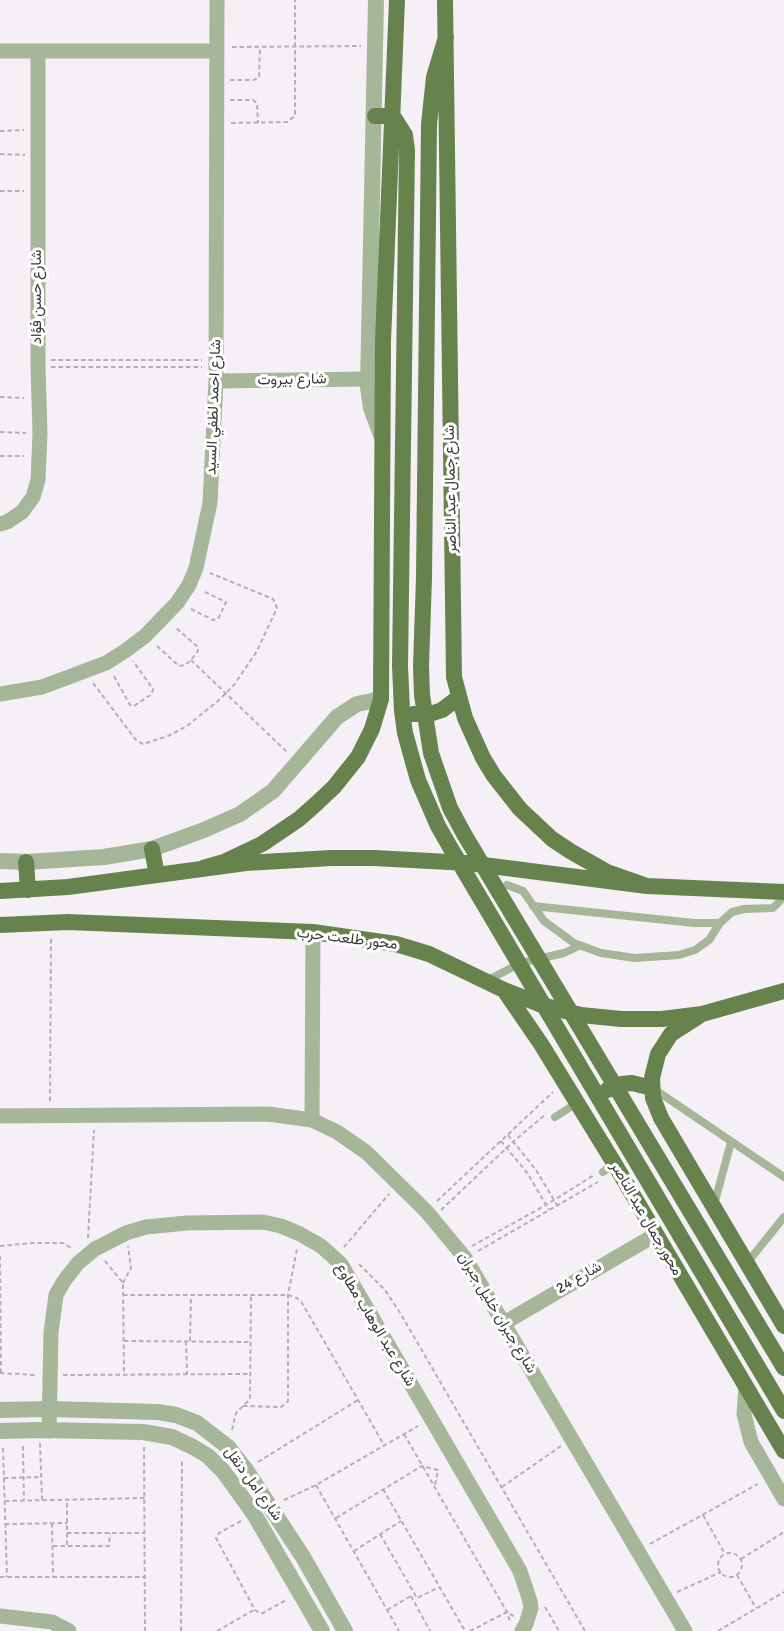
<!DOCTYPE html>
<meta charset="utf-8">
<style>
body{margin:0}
canvas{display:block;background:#f5eff6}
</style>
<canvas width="784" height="1631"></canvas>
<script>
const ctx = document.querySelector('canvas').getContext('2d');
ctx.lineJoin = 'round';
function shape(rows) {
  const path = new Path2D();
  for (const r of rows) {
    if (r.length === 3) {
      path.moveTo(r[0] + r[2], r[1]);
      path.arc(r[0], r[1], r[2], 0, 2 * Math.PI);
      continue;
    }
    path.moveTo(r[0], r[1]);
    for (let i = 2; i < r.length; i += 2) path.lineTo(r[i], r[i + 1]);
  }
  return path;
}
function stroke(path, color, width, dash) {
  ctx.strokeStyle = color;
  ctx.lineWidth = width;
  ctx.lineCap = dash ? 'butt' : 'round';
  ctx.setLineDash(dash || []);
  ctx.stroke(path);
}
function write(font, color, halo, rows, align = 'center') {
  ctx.font = font + ' Signika,Vazirmatn,sans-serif';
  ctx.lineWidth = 6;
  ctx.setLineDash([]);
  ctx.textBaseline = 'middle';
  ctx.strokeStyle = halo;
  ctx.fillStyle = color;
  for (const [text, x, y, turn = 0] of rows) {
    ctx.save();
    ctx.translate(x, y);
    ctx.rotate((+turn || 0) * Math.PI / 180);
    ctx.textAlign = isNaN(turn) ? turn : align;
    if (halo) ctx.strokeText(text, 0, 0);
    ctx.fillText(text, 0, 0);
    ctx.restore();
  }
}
stroke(shape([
 [232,47,361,46],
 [230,80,254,80,259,77,260,47],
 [230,100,253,100,257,103,258,123],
 [231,123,287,122,295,116,295,0],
 [0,131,24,130],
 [0,154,25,155],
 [0,191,24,191],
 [51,360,202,360],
 [51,367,202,367],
 [0,397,24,398],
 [0,432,26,433],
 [0,456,24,456],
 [191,609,213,620,218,619,226,602,203,591],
 [157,646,179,666,185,665,191,660,198,651,198,647,175,627],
 [191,660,288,753],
 [114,676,130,705,134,706,152,694,153,689,133,661],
 [93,683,136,740,143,744,168,736,187,726,219,700,234,685,257,651,277,608,273,599,210,573],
 [50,1101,51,939],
 [508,1135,536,1170,557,1205],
 [501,1141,528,1174,549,1210],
 [437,1201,553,1092],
 [441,1210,514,1141,546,1114],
 [88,1238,94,1130],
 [0,1246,32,1243,63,1243,73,1249],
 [472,1246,546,1205,594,1175],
 [344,1247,389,1194],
 [478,1251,598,1182],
 [0,1256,1,1373],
 [105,1261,123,1283,124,1374],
 [359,1264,385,1290,399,1311,585,1631],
 [123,1283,131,1268,128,1246],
 [123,1295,288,1295,297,1298,302,1303,384,1445],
 [124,1341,250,1342],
 [186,1341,187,1374],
 [190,1341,191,1296],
 [0,1373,36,1375],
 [63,1375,250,1374],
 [243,1406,281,1407,288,1401,288,1295,297,1249],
 [232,1430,236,1413,250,1399,251,1295],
 [404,1434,507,1612,510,1622],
 [40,1443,42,1500],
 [23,1446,24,1500],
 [144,1447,145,1631],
 [3,1448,7,1577],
 [258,1462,358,1400],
 [4,1478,40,1477],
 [316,1485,399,1631],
 [502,1487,561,1446],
 [383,1489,465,1631],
 [284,1500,316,1485,418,1426],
 [5,1501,145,1498],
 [703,1515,725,1554],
 [336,1518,422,1466,438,1470,435,1485],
 [241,1521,219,1533,216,1538,255,1610,259,1613,263,1613,286,1600],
 [52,1523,53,1577],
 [5,1524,67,1523],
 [67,1533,145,1533],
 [380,1534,417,1598,439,1587],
 [650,1544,758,1484],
 [67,1545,67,1500],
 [53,1546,109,1546,110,1533],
 [354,1551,401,1521],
 [730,1565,12],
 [741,1559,784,1532],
 [737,1575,756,1608],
 [0,1577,144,1577],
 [677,1592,721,1572],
 [411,1596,430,1631],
 [545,1607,559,1631],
 [387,1610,411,1596],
 [181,1631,182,1459],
 [217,1631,254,1610],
 [470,1631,507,1612,515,1617],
 [718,1631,784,1592]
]), '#b4afb5', 2, [4.5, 3]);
stroke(shape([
 [507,885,523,891,544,921,574,943,601,953,635,958,679,955,695,950,709,940,720,923,732,912,744,909,773,908,780,901,782,892],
 [533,906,694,923,720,923],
 [486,981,521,963,564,953,579,946],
 [654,1089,784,1177],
 [555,1117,577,1103],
 [603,1172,614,1163],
 [714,1205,731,1142],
 [747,1263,784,1217]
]), '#a6b699', 8);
stroke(shape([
 [0,51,217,51],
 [216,381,368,379],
 [0,524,7,522,22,512,33,497,38,480,40,433,38,367,38,51],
 [0,694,42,687,106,663,125,651,145,636,177,603,189,585,196,568,210,503,216,381,217,0],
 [0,1116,268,1114,312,1120,337,1132,366,1152,427,1212,465,1258,685,1631],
 [312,1120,313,932],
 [504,1323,655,1235],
 [746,1387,744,1414,751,1442,784,1499],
 [49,1431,51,1332,56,1295,64,1281,78,1263,95,1249,126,1233,146,1227,187,1223,263,1222,281,1226,300,1234,321,1246,341,1264,520,1571,530,1601,531,1608,526,1624,522,1631],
 [0,1616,52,1622,69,1631]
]), '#a6b699', 15);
stroke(shape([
 [376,0,368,387,371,408,381,435],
 [0,861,26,862,104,857,152,849,204,830,240,814,273,791,337,717,357,704,381,699],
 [0,1410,49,1409,158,1412,176,1415,197,1423,228,1447,246,1470,303,1557,345,1631],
 [0,1431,39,1430,143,1432,172,1437,193,1447,208,1456,223,1471,234,1486,254,1514,322,1631]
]), '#a6b699', 16);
stroke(shape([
 [445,0,454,677,465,718,483,758,494,776,520,809,552,839,570,851,607,872,647,886],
 [446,37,434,77,429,124,424,578,421,666,422,695,431,753,450,808,464,834,784,1368],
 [375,116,393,116,405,135,407,150,400,666,402,711,405,733,418,780,438,826,450,847,784,1411],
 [413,714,433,713,442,710,458,698],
 [152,849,157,875],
 [26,862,28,890],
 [203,868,224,862,262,844,299,819,317,803,334,787,358,757,372,729,381,699,383,341,397,0],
 [0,891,68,887,246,863,331,858,374,858,468,863,647,886,784,892],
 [0,925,68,922,313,932,396,944,429,954,504,990,542,1005,581,1015,621,1019,662,1019,702,1014,784,991],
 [504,990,541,1044,614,1163,784,1451],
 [699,1016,671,1034,658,1054,652,1078,653,1098,661,1118,784,1326],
 [607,1090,622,1084,632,1083,652,1088]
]), '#67834d', 16);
write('15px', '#3a383a', '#fff', [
 ["شارع حسن فؤاد",37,297,-90],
 ["شارع بيروت",292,380,-1],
 ["شارع احمد لطفي السيد",214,407,-88],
 ["شارع جمال عبد الناصر",451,489,-91],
 ["محور طلعت حرب",347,939,7],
 ["محور جمال عبد الناصر",646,1219,60],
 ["شارع 24",579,1278,-30],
 ["شارع جبران خليل جبران",497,1313,59],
 ["شارع عبد الوهاب مطاوع",375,1325,59],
 ["شارع امل دنقل",253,1484,54]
]);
</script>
